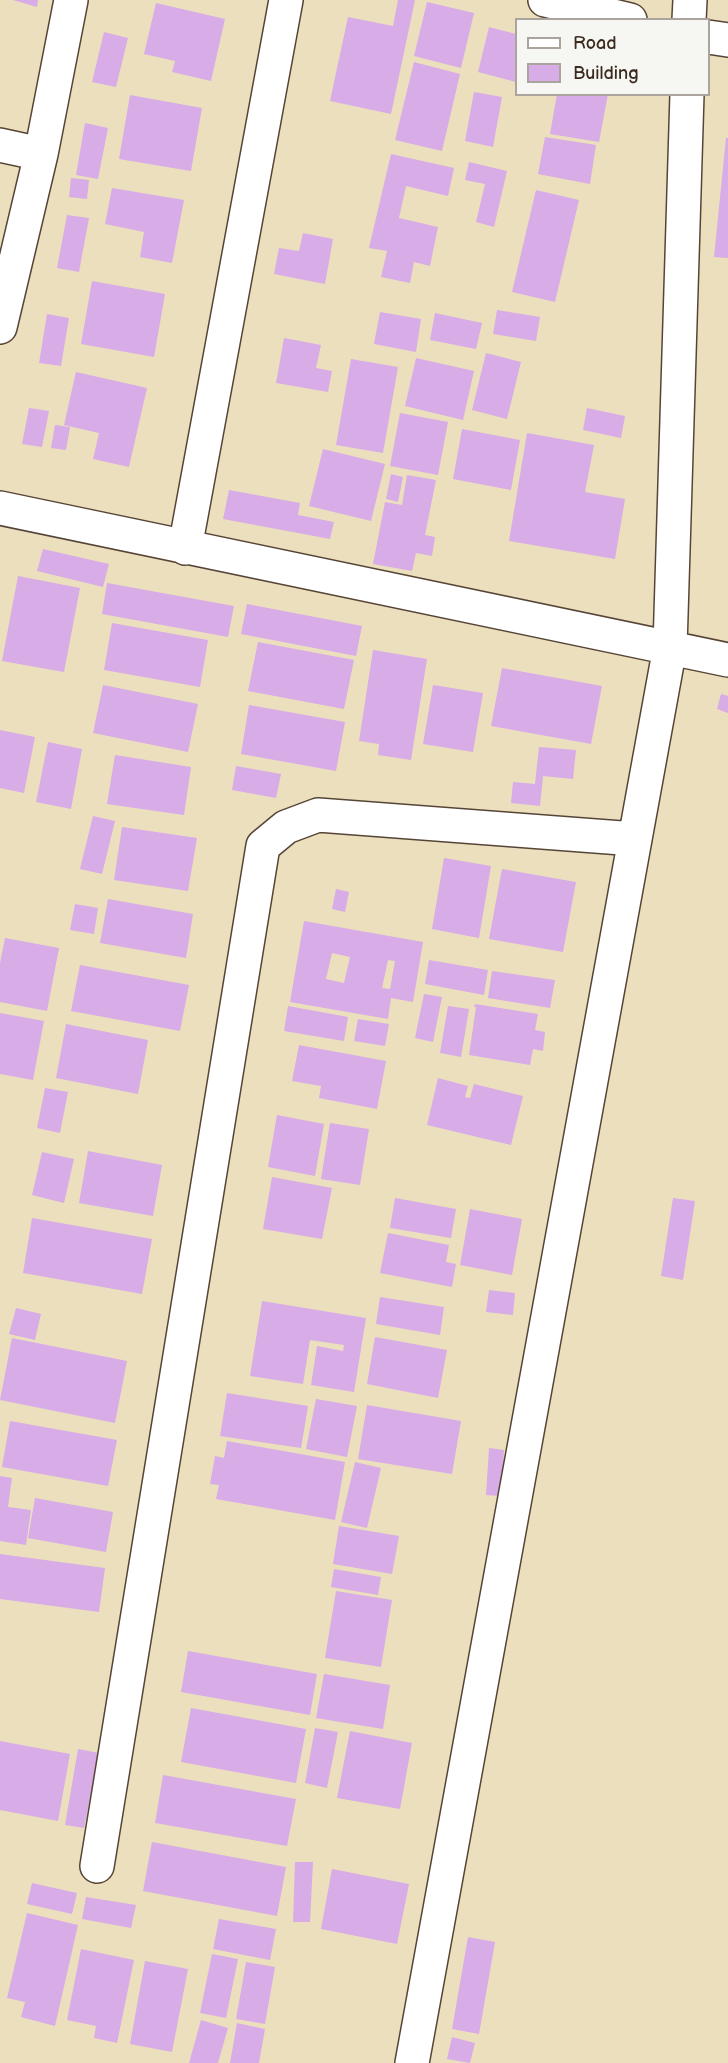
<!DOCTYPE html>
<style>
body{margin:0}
#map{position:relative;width:728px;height:2063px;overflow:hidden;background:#ecdfbe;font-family:"Balsamiq Sans",sans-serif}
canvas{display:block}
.legend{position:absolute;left:515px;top:18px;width:195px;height:78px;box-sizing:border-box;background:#f6f6f2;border:2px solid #aba49d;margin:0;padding:8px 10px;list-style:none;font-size:18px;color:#3b2a1e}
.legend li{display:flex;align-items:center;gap:12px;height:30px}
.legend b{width:30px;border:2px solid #aba49d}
</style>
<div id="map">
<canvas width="728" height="2063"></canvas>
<ul class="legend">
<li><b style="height:8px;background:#fff"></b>Road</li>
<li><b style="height:16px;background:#d7ace7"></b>Building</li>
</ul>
</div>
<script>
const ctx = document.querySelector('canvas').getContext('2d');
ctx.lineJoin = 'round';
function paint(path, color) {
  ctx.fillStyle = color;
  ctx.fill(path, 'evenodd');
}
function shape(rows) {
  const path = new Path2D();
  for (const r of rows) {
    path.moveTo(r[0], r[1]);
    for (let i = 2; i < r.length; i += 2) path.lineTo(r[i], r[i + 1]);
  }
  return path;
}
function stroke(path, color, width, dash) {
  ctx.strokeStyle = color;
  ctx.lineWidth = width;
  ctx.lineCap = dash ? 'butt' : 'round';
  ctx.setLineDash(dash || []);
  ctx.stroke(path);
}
paint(shape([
 [13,0,38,0,37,7],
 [398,0,415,0,391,114,330,101,348,17,393,26],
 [427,2,474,13,461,68,414,56],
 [156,3,225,19,211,81,172,72,175,61,144,54],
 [489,27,516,34,516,82,478,72],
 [104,32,128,38,116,87,92,82],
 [414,62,460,74,442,151,395,140],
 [474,92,502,97,493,147,465,141],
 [557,94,608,94,599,142,550,134],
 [130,95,202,108,191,171,119,159],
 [85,123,108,128,98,179,76,175],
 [545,137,596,145,590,184,538,174],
 [726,138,728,138,728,258,714,257],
 [391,154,454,168,448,196,406,186,399,218,438,227,430,266,414,262,410,283,381,277,387,251,369,248],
 [469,162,507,171,494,227,476,222,485,184,465,180],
 [71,178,89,180,87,199,69,197],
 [112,188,184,200,172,263,140,257,144,232,105,224],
 [536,190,579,200,555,302,512,292],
 [67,215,89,218,79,272,57,268],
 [303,233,333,239,325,284,274,274,279,248,299,251],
 [92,281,165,294,154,357,81,344],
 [497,310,540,317,536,341,493,334],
 [380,312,421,319,416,352,374,344],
 [435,313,482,323,476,349,430,340],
 [47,314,69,318,61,366,39,363],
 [284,338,321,345,316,368,332,371,328,392,276,383],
 [486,353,521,362,507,419,472,410],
 [416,358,474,371,463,420,405,406],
 [351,359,398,367,383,453,336,445],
 [76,372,147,388,129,467,93,459,99,433,64,425],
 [29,408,49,411,42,447,22,444],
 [587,408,625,416,621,438,583,430],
 [400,413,448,422,438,475,390,466],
 [55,425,70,427,66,450,51,448],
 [462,429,520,440,511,490,453,479],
 [527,433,594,445,585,492,625,499,615,559,509,541],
 [323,449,385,464,371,521,309,506],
 [391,474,403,477,398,502,386,499],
 [407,475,436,480,425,535,435,537,432,556,416,553,412,571,373,564,385,502,402,505],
 [229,490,300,503,298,515,334,522,330,539,223,519],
 [43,549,109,564,103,587,37,571],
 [18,576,80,588,64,672,2,661],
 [107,583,234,606,228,637,102,614],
 [247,604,362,626,356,656,241,634],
 [112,623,208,640,200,687,104,670],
 [258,642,354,660,344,709,248,691],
 [373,650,427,659,411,760,378,755,379,744,359,741],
 [502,668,602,686,591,744,491,726],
 [103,685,198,704,188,752,93,733],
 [433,685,483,693,473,752,423,744],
 [721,694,728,696,728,713,717,709],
 [249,705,345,722,336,771,241,754],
 [0,730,35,737,24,793,0,788],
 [48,742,82,749,71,809,36,802],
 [539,747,576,750,573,779,543,776,540,806,511,803,513,782,535,784],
 [115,755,191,767,184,815,107,804],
 [236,766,281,774,276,798,232,790],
 [93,816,115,821,102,874,80,869],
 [122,827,197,838,188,891,114,880],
 [444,858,491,866,479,938,432,929],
 [502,869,576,882,563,952,489,939],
 [336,889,349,892,345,912,332,909],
 [108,899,193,914,186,958,100,943],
 [75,904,98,908,94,934,70,930],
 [304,921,423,942,413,1002,391,998,388,1019,290,1002],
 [332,953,350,957,344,983,326,979],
 [388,960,395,961,390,989,382,988],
 [5,938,59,948,47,1011,0,1002,0,963],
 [429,960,488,970,484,995,425,984],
 [80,965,189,985,180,1031,71,1011],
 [492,971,555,980,550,1008,488,998],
 [424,994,442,997,433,1042,415,1038],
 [475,1004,538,1014,535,1030,545,1032,543,1051,533,1049,530,1065,469,1055,476,1007,474,1007],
 [288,1006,348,1017,344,1041,284,1031],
 [448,1006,469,1009,461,1057,440,1053],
 [0,1013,44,1021,33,1080,0,1074],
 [358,1019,389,1024,385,1046,354,1041],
 [66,1024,148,1040,138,1094,56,1078],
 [299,1045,386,1061,377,1109,319,1098,321,1086,292,1081],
 [438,1078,468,1086,465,1097,470,1098,474,1084,523,1096,511,1145,427,1125],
 [45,1088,68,1092,60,1133,37,1128],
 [277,1115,324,1124,315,1176,268,1167],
 [330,1123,369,1129,360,1185,321,1179],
 [88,1151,162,1165,153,1216,79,1203],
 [42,1152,74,1159,64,1203,32,1195],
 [272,1177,332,1188,322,1239,263,1229],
 [395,1198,456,1209,451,1238,390,1228],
 [673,1198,695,1201,683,1280,661,1276],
 [470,1209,522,1219,512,1275,460,1265],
 [32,1218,152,1239,142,1294,23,1273],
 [388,1233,449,1245,446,1262,456,1264,452,1287,380,1273],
 [489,1290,515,1293,513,1315,486,1312],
 [380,1297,444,1307,440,1335,376,1324],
 [262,1301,366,1318,354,1392,311,1385,317,1346,343,1351,344,1345,310,1340,303,1384,250,1376],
 [16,1308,41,1314,35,1340,9,1334],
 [375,1337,447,1350,438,1398,367,1384],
 [12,1338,127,1361,115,1423,0,1400],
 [227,1393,308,1406,301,1448,220,1436],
 [316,1399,357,1406,347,1457,306,1449],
 [367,1405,461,1421,452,1474,358,1459],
 [10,1421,117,1440,108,1486,2,1467],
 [227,1441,345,1462,335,1520,216,1499,219,1485,210,1484,215,1456,224,1458],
 [489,1448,504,1450,501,1496,486,1495],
 [355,1462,381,1468,367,1528,341,1522],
 [0,1476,12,1478,8,1507,31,1510,26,1545,0,1541],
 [35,1498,113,1512,106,1552,28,1538],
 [339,1526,399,1536,392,1574,333,1564],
 [0,1554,105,1568,99,1612,0,1599],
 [334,1569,381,1577,378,1595,331,1587],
 [336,1591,392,1600,381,1667,325,1658],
 [188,1651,317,1674,310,1715,181,1692],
 [324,1674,390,1685,383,1729,316,1718],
 [191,1708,306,1729,296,1783,181,1762],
 [315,1728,338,1732,327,1788,305,1783],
 [350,1731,412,1743,400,1809,337,1798],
 [0,1741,70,1754,58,1821,0,1810],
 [78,1749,99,1753,84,1828,65,1825],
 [163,1775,296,1799,287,1846,155,1823],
 [152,1842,286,1867,277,1916,143,1891],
 [295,1862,313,1862,310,1922,293,1922],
 [332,1869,409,1884,397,1944,321,1929],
 [32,1883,77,1893,72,1914,27,1904],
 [86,1897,136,1905,131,1928,82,1919],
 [27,1913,78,1925,55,2026,21,2017,25,2002,7,1998],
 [219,1919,276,1929,270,1960,213,1949],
 [468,1937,495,1942,479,2034,452,2029],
 [81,1949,134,1960,117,2043,94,2038,96,2026,67,2020],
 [212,1954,238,1959,226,2018,200,2013],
 [145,1961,188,1969,172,2052,130,2044],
 [246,1962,275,1967,265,2024,236,2019],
 [201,2020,228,2028,218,2063,189,2063],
 [237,2023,265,2029,259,2063,230,2063],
 [452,2037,475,2043,470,2063,447,2059]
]), '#d7ace7');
const minor = shape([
 [545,0,630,20],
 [689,20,690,0],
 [708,37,728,40],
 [0,145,41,154],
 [0,327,41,154,71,0],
 [0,508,728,660],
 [185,548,286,0],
 [97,1866,263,846,286,827,318,815,635,839],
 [412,2063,670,647,687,94]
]);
stroke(minor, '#564536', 36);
stroke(minor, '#fff', 33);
</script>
